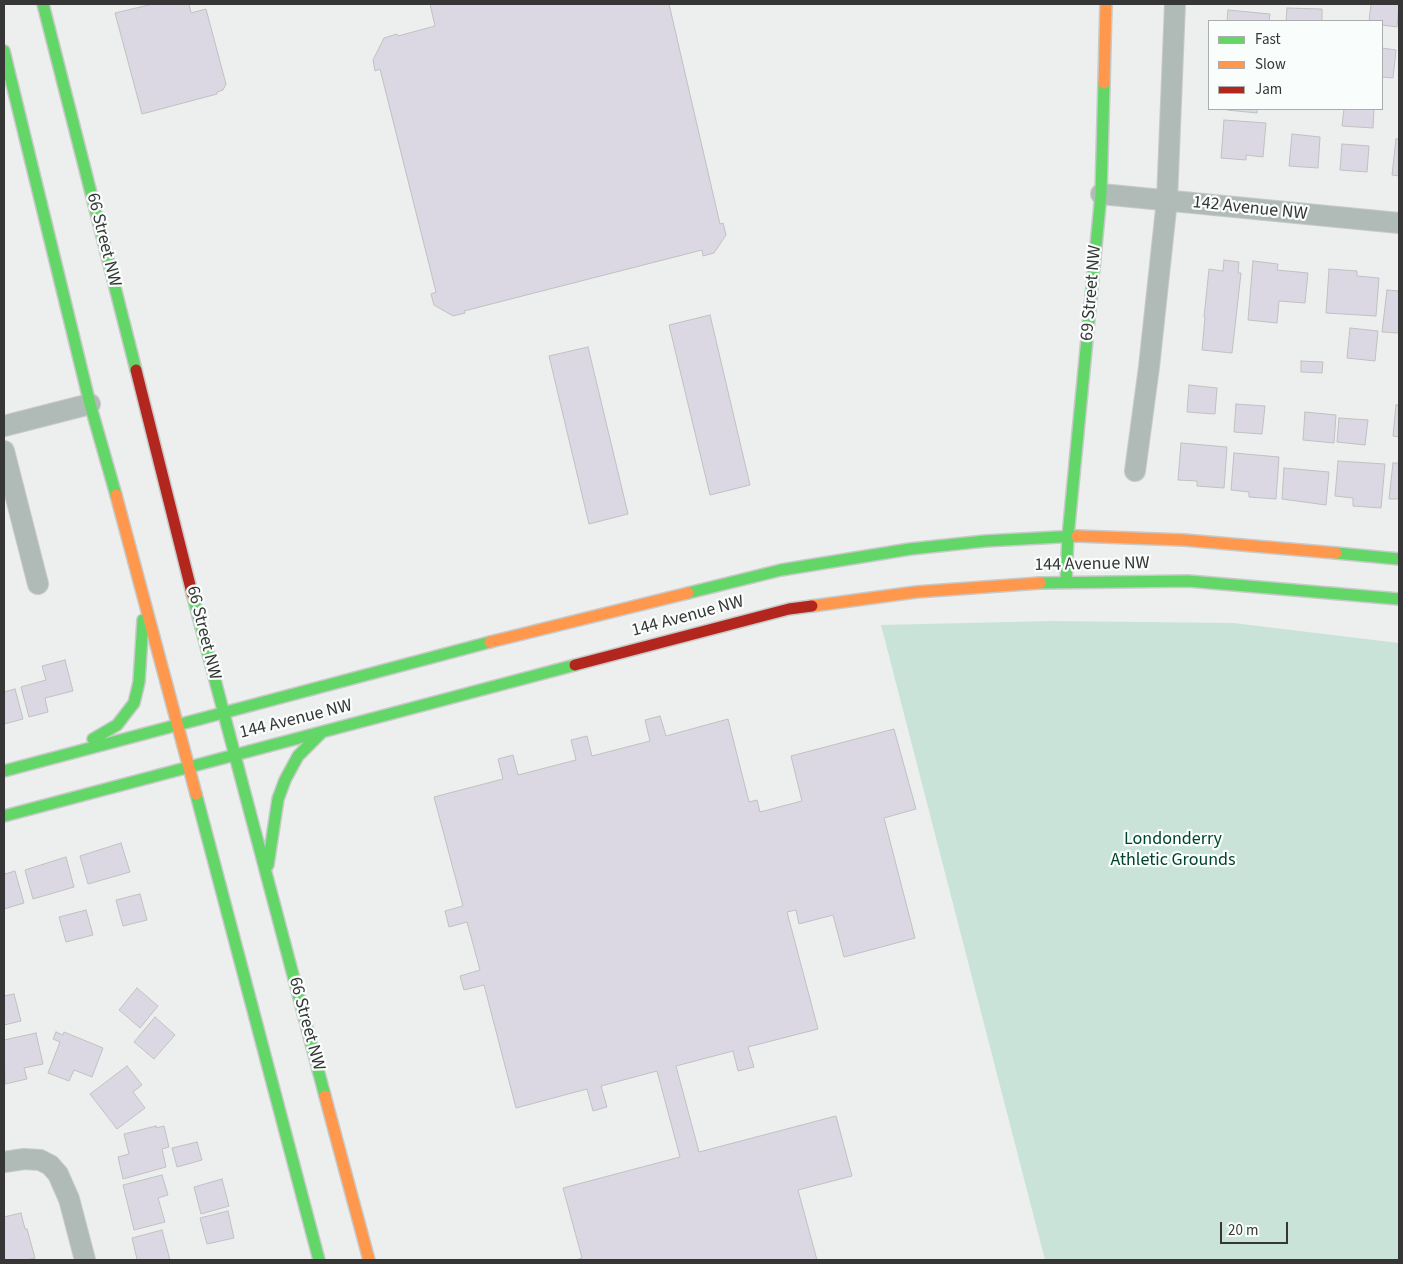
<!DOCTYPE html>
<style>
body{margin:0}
#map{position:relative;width:1403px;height:1264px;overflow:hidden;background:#ecefee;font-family:"Source Sans 3",sans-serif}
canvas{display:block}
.frame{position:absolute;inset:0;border:5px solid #353635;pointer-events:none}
.legend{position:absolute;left:1208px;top:20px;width:175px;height:90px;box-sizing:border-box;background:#f9fdfb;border:1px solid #abadac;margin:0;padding:6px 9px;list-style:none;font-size:15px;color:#353635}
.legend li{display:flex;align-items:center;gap:10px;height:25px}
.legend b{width:25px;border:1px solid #abadac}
.scale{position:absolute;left:1220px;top:1222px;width:68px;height:22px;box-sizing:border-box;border:2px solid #353635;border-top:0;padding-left:6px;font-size:15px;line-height:18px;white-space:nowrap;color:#353635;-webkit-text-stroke:4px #f9fdfb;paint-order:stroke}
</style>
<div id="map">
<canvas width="1403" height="1264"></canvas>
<div class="frame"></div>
<ul class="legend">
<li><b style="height:6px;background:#63d668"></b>Fast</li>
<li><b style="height:6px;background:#ff974d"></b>Slow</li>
<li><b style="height:6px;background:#b3261e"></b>Jam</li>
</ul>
<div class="scale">20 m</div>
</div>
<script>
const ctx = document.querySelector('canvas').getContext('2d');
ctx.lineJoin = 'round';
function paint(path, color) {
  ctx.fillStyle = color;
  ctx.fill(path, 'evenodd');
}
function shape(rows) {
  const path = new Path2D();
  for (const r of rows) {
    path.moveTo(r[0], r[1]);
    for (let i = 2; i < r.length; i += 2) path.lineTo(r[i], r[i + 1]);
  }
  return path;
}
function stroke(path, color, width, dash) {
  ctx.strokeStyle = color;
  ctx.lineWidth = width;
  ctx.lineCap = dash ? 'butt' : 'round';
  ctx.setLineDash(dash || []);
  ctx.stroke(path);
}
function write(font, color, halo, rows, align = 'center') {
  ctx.font = font + ' "Source Sans 3",sans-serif';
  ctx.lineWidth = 4.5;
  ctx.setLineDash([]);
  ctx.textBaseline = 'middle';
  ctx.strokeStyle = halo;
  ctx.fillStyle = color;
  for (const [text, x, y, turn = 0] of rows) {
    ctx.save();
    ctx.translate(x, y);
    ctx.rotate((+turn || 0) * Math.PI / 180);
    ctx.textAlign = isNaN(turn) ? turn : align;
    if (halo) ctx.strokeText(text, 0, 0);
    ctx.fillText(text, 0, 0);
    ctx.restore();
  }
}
paint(shape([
 [1052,621,1233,623,1399,643,1399,1260,1045,1260,881,625]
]), '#c9e3d8');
const building = shape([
 [153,4,189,4,191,13,206,9,226,84,223,90,217,92,217,94,142,114,115,13,153,4],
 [430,4,669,4,720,224,723,223,726,235,714,253,703,256,702,250,464,311,465,313,453,316,434,305,431,294,436,292,380,69,375,71,373,60,384,38,397,34,398,36,435,26,430,4],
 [1371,4,1399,4,1397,27,1382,25,1382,21,1369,21,1371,4],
 [1287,8,1322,9,1322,21,1286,21,1287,8],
 [1228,10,1270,14,1269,21,1227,21,1228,10],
 [1382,48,1396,50,1393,78,1382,77,1382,48],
 [1227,109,1257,109,1257,113,1227,110,1227,109],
 [1344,109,1374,109,1373,128,1342,126,1344,109],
 [1224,120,1266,123,1263,157,1246,155,1246,160,1221,158,1224,120],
 [1292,134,1320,137,1318,168,1289,166,1292,134],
 [1396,139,1399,139,1399,176,1392,175,1396,139],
 [1342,144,1369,146,1367,172,1340,170,1342,144],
 [1224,260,1239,262,1238,273,1241,273,1232,353,1202,350,1205,317,1204,317,1209,269,1223,271,1224,260],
 [1253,261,1278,264,1277,270,1308,273,1305,303,1279,301,1277,323,1248,320,1253,261],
 [1329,269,1357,271,1357,276,1379,278,1376,316,1326,313,1329,269],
 [1387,290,1399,291,1399,333,1382,332,1387,290],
 [710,315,750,485,710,495,669,325,710,315],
 [1350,328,1378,331,1375,361,1347,358,1350,328],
 [588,347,628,514,589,524,549,356,588,347],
 [1301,361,1323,362,1322,373,1301,372,1301,361],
 [1189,385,1217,388,1215,414,1187,412,1189,385],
 [1236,404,1265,406,1262,434,1234,432,1236,404],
 [1396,405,1399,405,1399,437,1393,436,1396,405],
 [1305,412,1336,415,1334,443,1303,440,1305,412],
 [1339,418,1368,420,1365,445,1337,442,1339,418],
 [1181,443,1227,447,1224,488,1197,486,1197,481,1178,480,1181,443],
 [1234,453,1279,457,1276,499,1249,497,1249,492,1231,490,1234,453],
 [1338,461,1385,464,1381,508,1353,506,1353,498,1335,496,1338,461],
 [1393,463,1399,463,1399,499,1389,499,1393,463],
 [1284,468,1329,472,1326,505,1282,499,1284,468],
 [65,660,73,691,45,698,48,712,29,717,21,687,46,680,42,666,65,660],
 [15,689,23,719,4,724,4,692,15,689],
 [660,716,666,736,728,719,749,802,757,800,760,812,802,801,791,756,894,729,916,809,884,818,915,938,844,957,833,915,799,924,796,910,787,912,818,1029,748,1047,754,1067,738,1071,733,1051,676,1066,699,1152,836,1116,852,1176,798,1190,817,1260,576,1260,582,1258,563,1188,680,1157,657,1071,601,1086,607,1107,593,1111,587,1089,516,1108,484,985,464,990,460,976,480,970,467,922,449,927,445,911,463,906,434,797,503,779,498,759,513,755,518,775,576,760,571,740,587,736,592,756,650,741,645,720,660,716],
 [121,843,130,872,88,884,80,856,121,843],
 [66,857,74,887,33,899,25,870,66,857],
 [4,871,5,874,15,871,24,903,4,909,4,871],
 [140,894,147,920,123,926,116,900,140,894],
 [86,910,93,935,66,942,59,917,86,910],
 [137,988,158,1006,140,1028,119,1010,137,988],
 [14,994,21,1021,4,1025,4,996,14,994],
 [155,1017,175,1035,154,1059,134,1042,155,1017],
 [56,1032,63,1035,64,1032,103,1048,92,1077,74,1070,69,1081,48,1073,60,1042,53,1039,56,1032],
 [36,1033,43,1064,24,1068,27,1079,5,1084,4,1040,36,1033],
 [127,1066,142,1085,133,1092,145,1108,117,1129,90,1094,127,1066],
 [156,1126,156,1128,164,1126,169,1147,162,1149,166,1167,123,1179,118,1157,129,1154,124,1134,156,1126],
 [197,1142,202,1160,177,1167,172,1148,197,1142],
 [162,1175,168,1195,158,1198,165,1222,134,1230,123,1185,162,1175],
 [222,1179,229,1206,201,1214,194,1187,222,1179],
 [228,1211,234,1238,207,1244,200,1218,228,1211],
 [21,1213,25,1229,27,1229,35,1258,25,1260,4,1260,4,1217,21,1213],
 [162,1230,170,1260,135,1260,137,1259,132,1238,162,1230]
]);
paint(building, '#dbd8e3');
stroke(building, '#bfc1c1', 1);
const street = shape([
 [1101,194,1399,223],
 [4,426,90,404],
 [4,451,38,584],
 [1135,471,1149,367,1167,200,1175,4],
 [4,1162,24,1159,40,1160,50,1165,58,1174,69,1199,85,1260]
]);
const fast = shape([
 [43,4,136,370],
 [4,51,90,404,116,495],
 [1336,553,1399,559],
 [1066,582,1068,536,1101,194,1104,83],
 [1040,583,1188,581,1399,599],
 [192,593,325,1096],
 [688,593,781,570,910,549,985,541,1077,536],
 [93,739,117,725,134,703,139,682,143,620],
 [4,771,490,642],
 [196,794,319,1260],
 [4,816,575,665],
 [268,865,278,799,285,780,298,756,322,732]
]);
const slow = shape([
 [1104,83,1106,4],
 [116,495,196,794],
 [1077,536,1184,540,1336,553],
 [812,606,916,592,1040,583],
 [490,642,688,593],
 [325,1096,369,1260]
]);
const jam = shape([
 [136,370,192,593],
 [575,665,789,609,812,606]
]);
stroke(street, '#c8c9c9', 22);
stroke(fast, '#c8c9c9', 14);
stroke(slow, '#c8c9c9', 14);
stroke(jam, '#c8c9c9', 14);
stroke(street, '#b0bbb7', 20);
stroke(fast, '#63d668', 11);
stroke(slow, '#ff974d', 11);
stroke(jam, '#b3261e', 11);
write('18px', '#353635', '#f9fdfb', [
 ["142 Avenue NW",1250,209,6],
 ["66 Street NW",103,240,76],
 ["69 Street NW",1092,293,-85],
 ["144 Avenue NW",1092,565,-1],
 ["144 Avenue NW",688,617,-15],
 ["66 Street NW",203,633,76],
 ["144 Avenue NW",296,720,-14],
 ["66 Street NW",306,1024,75]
]);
write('18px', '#004430', '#f9fdfb', [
 ["Londonderry",1173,840],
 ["Athletic Grounds",1173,861]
]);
</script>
